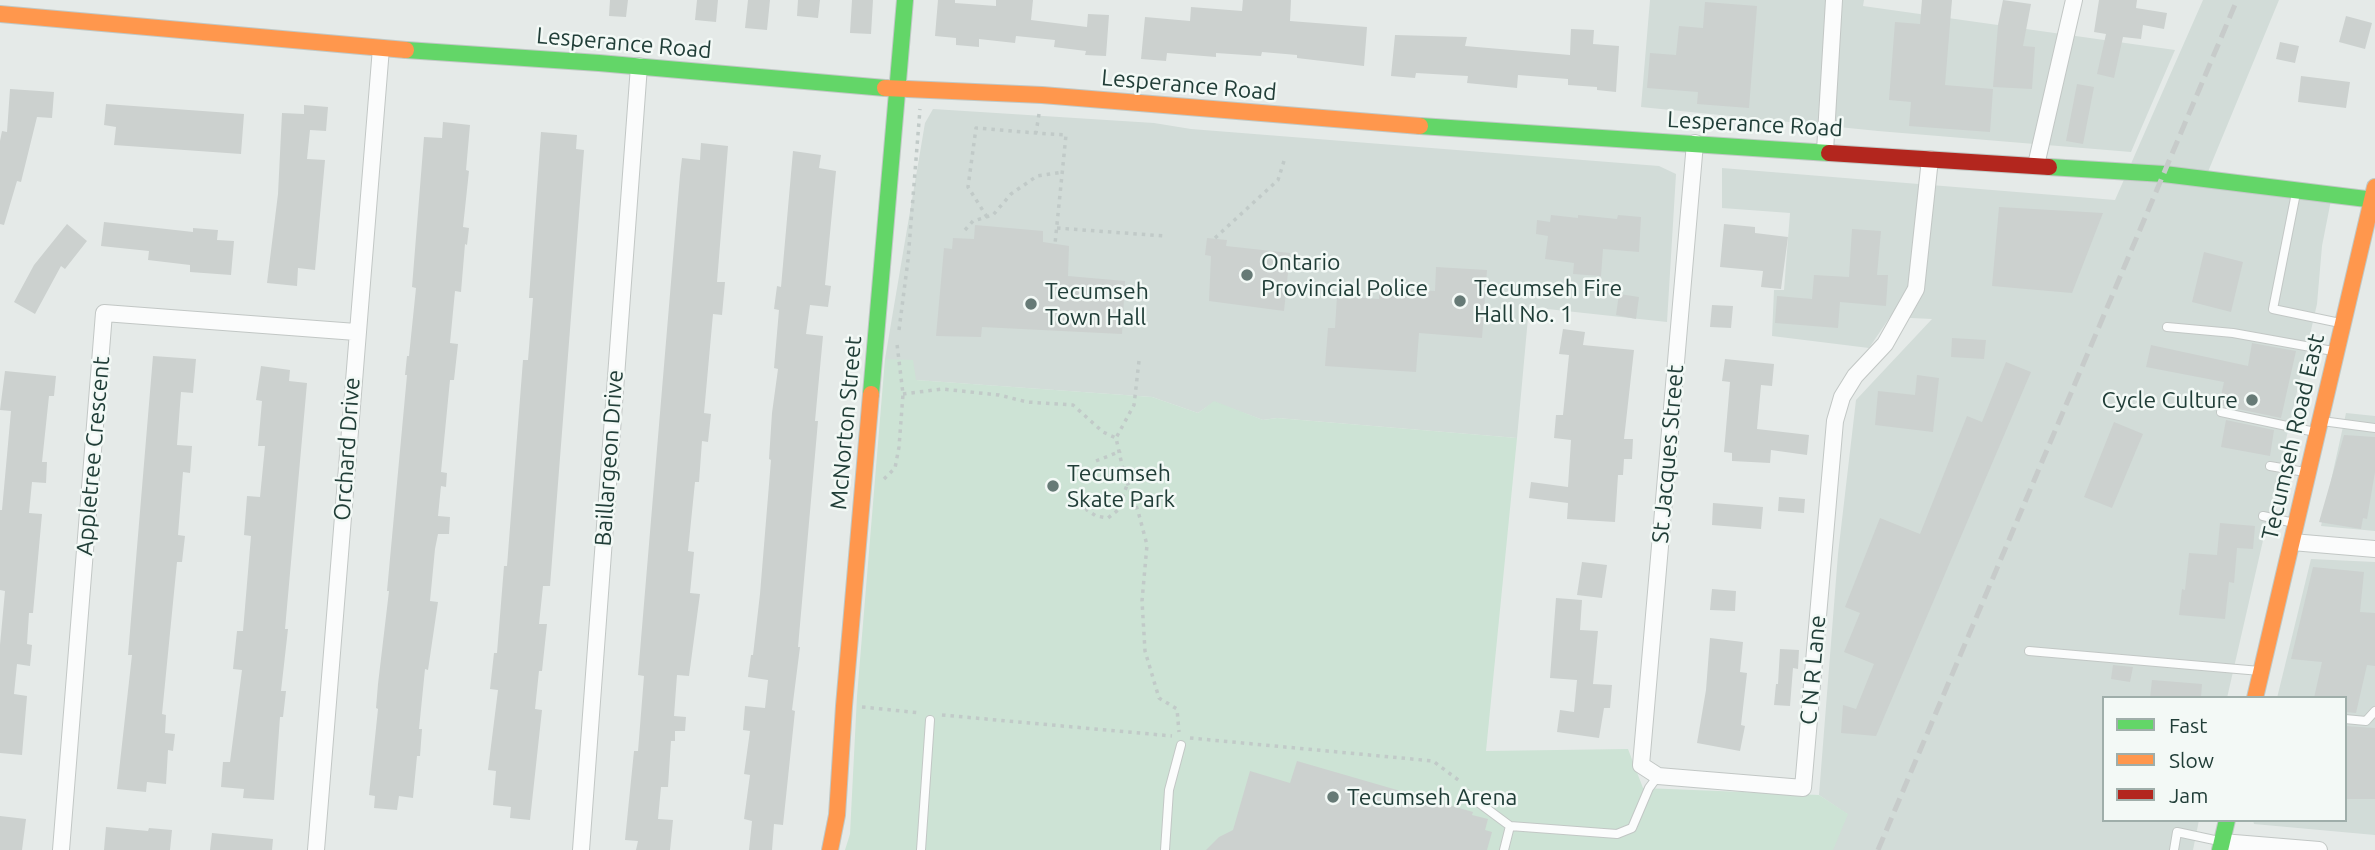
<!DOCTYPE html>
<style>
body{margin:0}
#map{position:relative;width:2375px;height:850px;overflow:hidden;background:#e5eae8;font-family:Ubuntu,sans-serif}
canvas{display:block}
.legend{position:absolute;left:2102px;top:696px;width:245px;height:126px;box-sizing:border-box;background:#f3f9f6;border:2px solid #9faeaa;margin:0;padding:9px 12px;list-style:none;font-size:21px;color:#213e38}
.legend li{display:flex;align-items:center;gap:14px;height:35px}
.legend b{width:35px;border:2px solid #9faeaa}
</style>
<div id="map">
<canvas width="2375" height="850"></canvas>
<ul class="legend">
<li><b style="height:9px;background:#63d668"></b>Fast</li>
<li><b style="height:9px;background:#ff974d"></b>Slow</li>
<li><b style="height:9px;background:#b3261e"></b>Jam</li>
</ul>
</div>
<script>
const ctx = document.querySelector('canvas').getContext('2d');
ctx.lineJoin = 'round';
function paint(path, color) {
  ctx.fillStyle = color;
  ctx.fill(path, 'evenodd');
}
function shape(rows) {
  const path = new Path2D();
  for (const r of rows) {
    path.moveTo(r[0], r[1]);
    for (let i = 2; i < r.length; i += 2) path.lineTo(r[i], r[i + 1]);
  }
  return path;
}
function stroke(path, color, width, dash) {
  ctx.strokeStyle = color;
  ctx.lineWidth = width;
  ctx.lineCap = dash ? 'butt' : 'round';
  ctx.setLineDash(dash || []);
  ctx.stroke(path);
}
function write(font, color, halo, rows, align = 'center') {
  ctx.font = font + ' Ubuntu,sans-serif';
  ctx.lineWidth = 5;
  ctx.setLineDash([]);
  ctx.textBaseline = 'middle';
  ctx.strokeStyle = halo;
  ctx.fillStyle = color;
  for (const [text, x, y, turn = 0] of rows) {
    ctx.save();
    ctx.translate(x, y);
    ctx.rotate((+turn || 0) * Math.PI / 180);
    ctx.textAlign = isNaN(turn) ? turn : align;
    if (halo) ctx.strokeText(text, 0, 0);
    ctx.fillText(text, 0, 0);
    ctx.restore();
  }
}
paint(shape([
 [1650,0,1864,0,1863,6,2175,50,2131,152,1878,131,1641,107],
 [2203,0,2279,0,2205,179,2332,195,2322,246,2317,304,2227,698,2104,698,2104,820,2199,820,2193,850,1832,850,1847,814,1819,795,1838,554,1856,400,1932,319,1890,317,1869,348,1772,336,1774,290,1784,290,1790,213,1722,208,1722,168,2115,200],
 [933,109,1154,123,1191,129,1659,166,1676,174,1667,322,1529,307,1517,438,1277,418,1263,420,1214,402,1198,413,1152,397,915,380,885,359,925,123],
 [2346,413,2375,416,2375,531,2321,526],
 [2311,559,2375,562,2375,835,2254,824,2253,820,2345,820,2345,698,2277,698]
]), '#d2dcd8');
paint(shape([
 [885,359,913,360,916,380,1152,397,1198,413,1214,401,1263,420,1277,418,1517,438,1486,751,1628,749,1643,788,1819,795,1848,814,1833,850,845,850,850,834,857,696]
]), '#cde3d5');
paint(shape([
 [610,0,628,0,626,17,609,16],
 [697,0,718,0,716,22,695,20],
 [748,0,770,0,767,30,745,28],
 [798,0,820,0,818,18,797,16],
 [852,0,873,0,871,34,850,33],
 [938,0,955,0,955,3,996,6,996,0,1033,0,1031,20,1087,27,1088,14,1109,15,1106,56,1085,55,1086,51,1054,47,1055,40,1016,36,1015,43,979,39,979,47,956,45,956,38,935,36],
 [1243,0,1291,0,1290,21,1367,27,1364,66,1297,58,1297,55,1262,52,1261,56,1216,53,1216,57,1167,53,1166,61,1141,59,1145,17,1190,21,1191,7,1242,11],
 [1922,0,1952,0,1945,85,1993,89,1990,132,1909,126,1911,102,1889,100,1895,22,1920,24],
 [2003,0,2031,4,2023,46,2035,47,2032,89,1993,87,1998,25],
 [2099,0,2137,0,2136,8,2167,13,2164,29,2143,25,2141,39,2123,37,2114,78,2097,74,2106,34,2094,32],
 [1705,2,1757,6,1749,108,1697,104,1698,92,1647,88,1650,53,1676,55,1679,26,1703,28],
 [2346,16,2372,23,2365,49,2339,42],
 [1571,29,1594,30,1593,44,1619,46,1616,92,1597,90,1597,87,1568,85,1568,79,1518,75,1517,88,1467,83,1468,76,1416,73,1415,78,1391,76,1395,35,1467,37,1465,46,1570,55],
 [2280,42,2299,46,2295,63,2276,59],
 [2301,76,2350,82,2346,108,2298,102],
 [2077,84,2094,87,2083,144,2066,141],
 [10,89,54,92,52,118,37,117,21,182,17,181,4,225,0,224,0,141,2,131,7,132],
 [106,104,244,114,241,154,114,145,116,127,104,125],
 [304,105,328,107,326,131,310,130,307,159,325,160,315,270,298,268,297,286,267,283,278,194,282,113,304,114],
 [443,122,470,125,466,170,469,171,463,227,469,228,467,245,465,244,461,292,455,291,450,343,458,344,454,380,450,380,441,472,447,473,446,487,441,486,438,516,450,517,449,534,438,534,435,549,430,601,438,602,428,670,425,669,419,729,422,729,420,756,417,756,413,798,399,796,397,810,374,808,375,796,369,795,378,709,376,708,378,684,389,591,387,591,407,375,405,375,407,356,409,356,416,288,412,287,424,137,442,138],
 [541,132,577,135,576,149,584,150,550,586,543,586,539,624,547,624,542,671,539,671,535,709,542,710,530,820,510,818,511,807,493,805,496,771,488,770,498,690,490,689,494,653,497,653,504,566,507,566,523,360,528,360,533,298,529,298],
 [701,143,728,146,717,282,725,282,722,315,713,314,704,413,711,414,708,442,702,441,699,482,695,482,688,551,694,552,690,593,700,594,689,676,677,675,674,716,686,717,685,731,675,731,675,741,671,741,668,787,661,787,658,819,673,820,670,850,636,850,638,841,625,840,634,751,638,751,644,676,638,675,680,175,682,158,700,160],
 [793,151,821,155,819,168,836,171,825,285,831,286,828,307,810,305,806,334,823,336,815,421,818,421,798,647,800,647,792,710,795,711,783,825,774,824,772,850,749,850,752,821,744,819,750,775,744,774,750,731,743,730,745,706,765,708,768,680,748,677,751,655,753,655,760,594,771,460,769,459,772,413,778,369,774,368,779,310,774,309,777,286,781,287],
 [1999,207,2103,213,2072,293,1992,286],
 [1551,215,1578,218,1578,215,1617,219,1618,215,1641,217,1639,252,1603,249,1601,276,1573,274,1574,263,1545,259,1548,236,1536,234,1537,220,1550,222],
 [104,222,193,232,193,228,218,230,217,240,234,241,231,275,190,272,190,265,148,260,149,251,101,246],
 [67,224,87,241,65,269,61,266,35,314,14,302,34,265],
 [1724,224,1755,227,1755,233,1788,237,1781,289,1761,287,1763,271,1720,267],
 [975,225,1043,231,1043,242,1069,246,1068,276,1125,281,1122,334,982,327,981,337,936,336,944,248,952,249,953,238,974,239],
 [1852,229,1881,231,1877,275,1888,275,1886,306,1840,302,1838,328,1775,323,1777,296,1812,299,1814,275,1849,277],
 [1207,238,1227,240,1226,246,1290,253,1284,311,1209,301,1211,256,1205,255],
 [2204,252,2243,262,2231,312,2192,302],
 [1436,267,1487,270,1482,338,1419,333,1416,372,1325,366,1328,328,1335,328,1337,296,1379,299,1379,287,1435,291],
 [1619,294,1639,297,1636,319,1616,315],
 [1712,305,1733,306,1731,328,1710,327],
 [1563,329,1585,332,1583,345,1634,350,1624,439,1633,439,1632,459,1624,459,1623,475,1618,475,1615,522,1567,519,1568,503,1529,498,1531,482,1568,487,1571,440,1554,438,1556,415,1563,415,1569,355,1559,354],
 [1952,338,1986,340,1984,359,1951,357],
 [2252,343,2296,351,2281,418,2219,405,2224,382,2146,367,2151,345,2248,366],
 [153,356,196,359,193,393,181,392,177,445,192,446,190,473,183,472,178,535,185,536,182,562,177,562,162,714,166,715,165,733,175,734,173,751,168,750,166,784,147,782,146,792,117,789,132,655,128,655],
 [1725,359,1774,364,1772,386,1761,385,1757,429,1809,435,1807,455,1771,450,1770,463,1732,461,1732,453,1724,452,1730,382,1722,381],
 [2006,362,2031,372,1876,736,1841,733,1843,705,1856,709,1874,664,1844,652,1860,613,1845,607,1880,518,1920,534,1967,416,1982,422],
 [261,366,290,370,289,381,307,383,285,629,288,629,281,691,286,691,283,717,280,717,274,800,243,798,244,789,221,787,223,762,230,762,242,670,233,669,237,631,243,631,251,536,244,535,247,496,260,497,265,446,258,446,262,401,256,400],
 [5,371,56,376,54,396,49,396,42,462,47,462,46,483,32,482,29,513,42,514,33,613,29,613,27,644,32,645,30,666,17,664,14,694,27,696,22,755,0,753,0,645,5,591,0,590,0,510,2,510,11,411,0,410],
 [1917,375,1939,378,1933,432,1875,425,1878,391,1915,395],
 [2226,420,2274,430,2270,456,2221,447],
 [2114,422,2143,434,2112,508,2084,497],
 [2344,435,2375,437,2375,472,2367,519,2363,518,2361,529,2319,522],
 [1779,497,1805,499,1804,513,1778,511],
 [1713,503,1763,507,1761,529,1712,525],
 [2220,523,2255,526,2253,549,2237,548,2234,583,2229,582,2225,619,2179,615,2182,589,2185,590,2189,553,2217,555],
 [1582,562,1607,565,1602,598,1577,595],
 [2313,567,2364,572,2360,612,2375,613,2375,666,2367,665,2356,713,2345,712,2345,698,2314,698,2322,662,2291,659],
 [1712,589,1736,591,1735,611,1710,610],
 [1556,598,1582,600,1580,630,1598,631,1593,684,1612,685,1610,708,1604,708,1599,738,1557,732,1560,710,1574,712,1577,680,1550,678],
 [1710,638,1743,642,1740,672,1747,673,1741,725,1745,726,1740,751,1697,743,1706,690],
 [1780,649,1799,650,1798,669,1793,668,1790,706,1774,705,1776,684,1778,684],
 [2113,665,2133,667,2130,682,2111,679],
 [2152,680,2202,684,2201,698,2150,698],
 [2345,726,2375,728,2375,799,2345,799],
 [1297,761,1473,812,1472,815,1488,819,1485,830,1492,832,1487,850,1206,850,1219,837,1233,830,1250,771,1290,783],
 [0,816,26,819,22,850,0,850],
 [106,827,148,831,149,828,172,830,170,850,104,850],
 [212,833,273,839,272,850,210,850]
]), '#ccd1cf');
const lane = shape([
 [2296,193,2273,309,2340,323],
 [2167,327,2233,333,2333,351],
 [2221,412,2315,432],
 [2322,421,2375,428],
 [2270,466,2305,472],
 [2263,516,2294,523],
 [2029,651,2260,671],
 [2345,719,2366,721,2375,711],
 [1467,794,1510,826,1617,834,1632,828,1649,788,1658,776],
 [921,850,930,720],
 [1165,850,1169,790,1181,745],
 [1504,850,1510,826],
 [2174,850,2177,832,2219,841]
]);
const street = shape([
 [1695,143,1641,765,1658,776,1803,788,1835,421,1842,397,1855,376,1885,344,1916,289,1930,159],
 [1825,151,1834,0],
 [2036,165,2074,0],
 [2292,542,2375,549],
 [2222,842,2319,850],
 [61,850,104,313,356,332],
 [316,850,381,48],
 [581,850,639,66]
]);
const fast = shape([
 [406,50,599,63,885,88],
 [1420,126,1829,153],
 [2049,167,2164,174,2375,200],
 [871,394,905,0],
 [2220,850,2227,820]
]);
const slow = shape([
 [0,14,406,50],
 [885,88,1042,95,1420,126],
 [2255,698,2375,187],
 [830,850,837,815,844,706,871,394]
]);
const jam = shape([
 [1829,153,2049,167]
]);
stroke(lane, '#c2c7c5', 10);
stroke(street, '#c2c7c5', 18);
stroke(fast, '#c0c8c5', 18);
stroke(slow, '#c0c8c5', 18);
stroke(jam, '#c0c8c5', 18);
stroke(shape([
 [1039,114,1036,133,1066,135,1055,244],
 [987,217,968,187,976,128,1036,133],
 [1057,228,1165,236],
 [965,230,973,221,993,215,1011,194,1037,176,1063,172],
 [1215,238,1278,180,1284,161],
 [899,330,908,260,920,109],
 [1139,361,1134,405,1116,438,1124,474,1138,511,1147,545,1142,601,1145,651,1159,698,1177,709,1179,732],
 [903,394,942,389,999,395,1027,402,1073,405,1103,432,1116,438],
 [1096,461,1121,451],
 [884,479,895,468,899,447,903,394,897,344],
 [1083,500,1087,510,1096,516,1108,518,1118,510,1127,485],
 [862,707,921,713],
 [942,715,1172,736],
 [1190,738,1433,761,1461,782]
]), '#c1cac8', 3.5, [3.5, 5]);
stroke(lane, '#fbfcfc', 8);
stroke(street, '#fbfcfc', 16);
stroke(fast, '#63d668', 16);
stroke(slow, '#ff974d', 16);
stroke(jam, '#b3261e', 16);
stroke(shape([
 [1878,850,2237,0]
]), '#c7cbca', 5, [14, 7]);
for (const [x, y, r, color] of [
 [1247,275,7,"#667a76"],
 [1460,301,7,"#667a76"],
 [1031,304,7,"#667a76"],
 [2252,400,7,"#667a76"],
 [1053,486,7,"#667a76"],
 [1333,797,7,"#667a76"]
]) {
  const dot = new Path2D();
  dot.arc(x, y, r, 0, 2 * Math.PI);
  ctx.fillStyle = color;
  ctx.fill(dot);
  stroke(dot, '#f3f9f6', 2.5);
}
write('23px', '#213e38', '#f3f9f6', [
 ["Lesperance Road",624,43,5],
 ["Lesperance Road",1189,85,5],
 ["Lesperance Road",1755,124,3],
 ["McNorton Street",846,423,-85],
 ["Tecumseh Road East",2293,437,-77],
 ["Orchard Drive",347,449,-86],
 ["St Jacques Street",1668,454,-85],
 ["Appletree Crescent",93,456,-85],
 ["Baillargeon Drive",609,458,-86],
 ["C N R Lane",1813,670,-85]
]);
write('23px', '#213e38', '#f3f9f6', [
 ["Ontario",1261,262],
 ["Provincial Police",1261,288],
 ["Tecumseh Fire",1474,288],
 ["Hall No. 1",1474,314],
 ["Tecumseh",1045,291],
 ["Town Hall",1045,317],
 ["Cycle Culture",2238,400,"right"],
 ["Tecumseh",1067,473],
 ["Skate Park",1067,499],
 ["Tecumseh Arena",1347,797]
], 'left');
</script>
